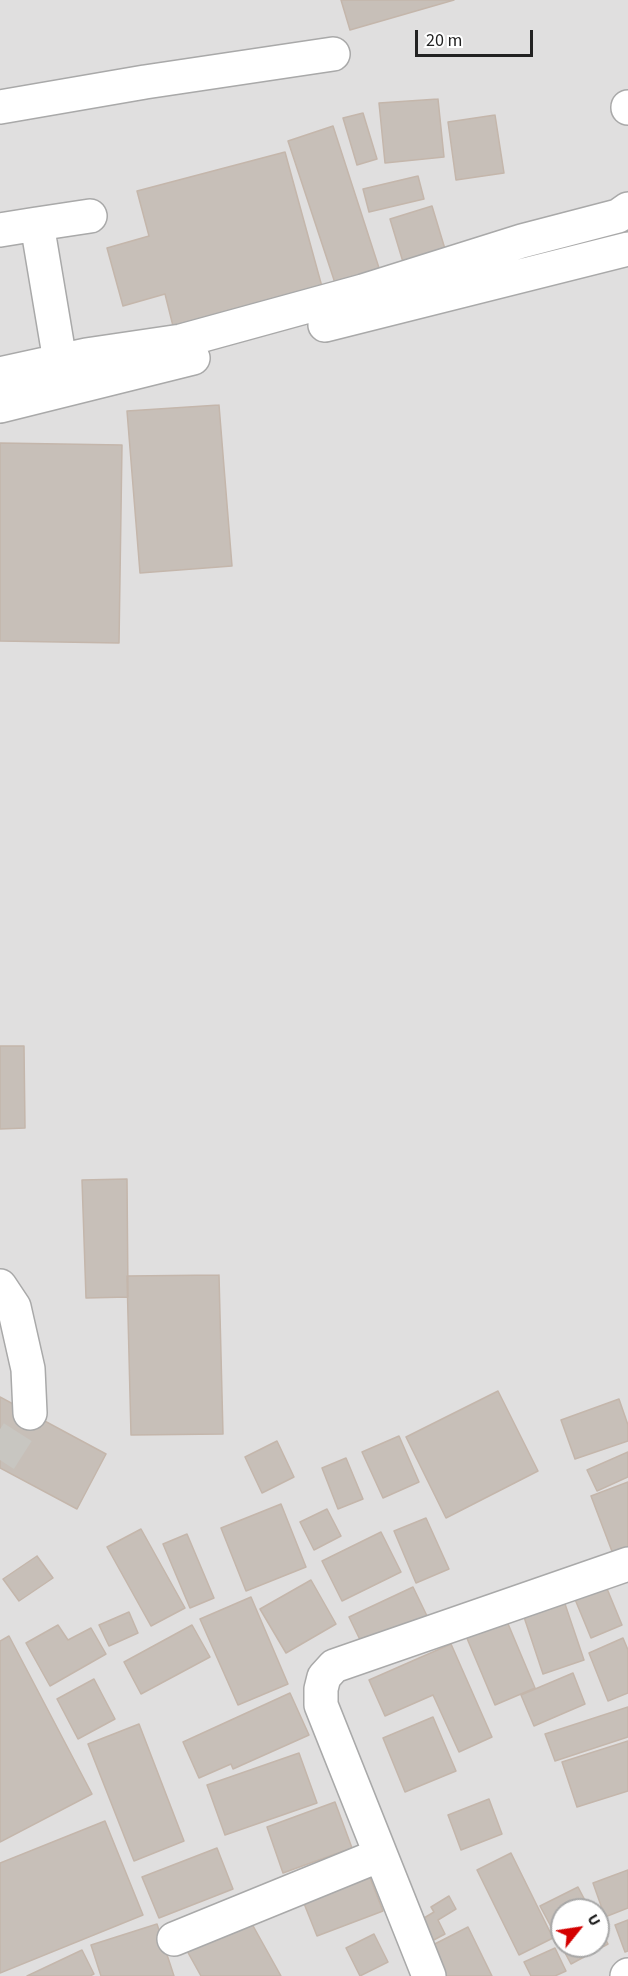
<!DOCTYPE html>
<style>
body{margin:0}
#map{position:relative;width:628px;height:1976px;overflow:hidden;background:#f2efe9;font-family:"Source Sans 3",sans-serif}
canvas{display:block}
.north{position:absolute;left:550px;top:1898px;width:60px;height:60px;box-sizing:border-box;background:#fff;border:2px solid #a7a7a7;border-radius:50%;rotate:60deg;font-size:16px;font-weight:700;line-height:24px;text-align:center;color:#222}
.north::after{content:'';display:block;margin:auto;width:21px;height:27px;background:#d40000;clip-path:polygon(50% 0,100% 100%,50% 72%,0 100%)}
.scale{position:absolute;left:415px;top:30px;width:118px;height:27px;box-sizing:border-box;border:3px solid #222;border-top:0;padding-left:8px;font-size:18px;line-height:21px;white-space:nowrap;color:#222;-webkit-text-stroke:4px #fff;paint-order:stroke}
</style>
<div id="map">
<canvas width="628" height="1976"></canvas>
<div class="north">U</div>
<div class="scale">20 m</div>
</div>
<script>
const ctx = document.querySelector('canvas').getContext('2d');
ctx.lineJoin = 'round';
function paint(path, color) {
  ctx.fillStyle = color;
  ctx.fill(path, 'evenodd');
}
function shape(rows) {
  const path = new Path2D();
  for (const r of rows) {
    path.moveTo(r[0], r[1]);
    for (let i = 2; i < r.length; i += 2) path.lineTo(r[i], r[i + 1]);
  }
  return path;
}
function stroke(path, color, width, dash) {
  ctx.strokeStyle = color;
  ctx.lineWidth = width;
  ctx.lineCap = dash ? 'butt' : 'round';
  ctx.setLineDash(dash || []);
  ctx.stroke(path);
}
paint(shape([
 [0,0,628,0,628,1976,0,1976],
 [562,1910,598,1910,598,1946,562,1946]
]), '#e0dfdf');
const building = shape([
 [341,0,454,0,350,30,341,0],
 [438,99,444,157,385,163,379,103,438,99],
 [363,113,377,159,357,165,343,118,363,113],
 [495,115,504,173,456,180,448,122,495,115],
 [333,126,380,271,336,286,288,141,333,126],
 [285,152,324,294,175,334,165,294,123,306,107,248,149,236,137,191,285,152],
 [418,176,424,199,369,212,363,189,418,176],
 [432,206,445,249,403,262,390,219,432,206],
 [219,405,232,566,140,573,127,411,219,405],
 [0,443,122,445,119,643,0,641,0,443],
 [0,1046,24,1046,25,1128,0,1129,0,1046],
 [127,1179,128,1297,86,1298,82,1180,127,1179],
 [219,1275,223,1434,131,1435,127,1276,219,1275],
 [498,1391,538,1471,446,1518,406,1437,498,1391],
 [0,1397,106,1454,77,1509,0,1468,0,1397],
 [619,1399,628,1425,628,1441,575,1459,561,1420,619,1399],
 [399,1436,419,1482,383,1498,362,1452,399,1436],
 [277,1441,294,1477,262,1493,245,1457,277,1441],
 [628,1452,628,1477,597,1491,587,1470,628,1452],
 [346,1458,363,1499,338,1509,322,1468,346,1458],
 [628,1482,628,1548,613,1554,591,1496,628,1482],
 [281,1504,306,1567,246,1591,221,1528,281,1504],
 [327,1509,341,1536,314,1550,300,1522,327,1509],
 [426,1518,449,1569,416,1583,394,1531,426,1518],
 [141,1529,185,1608,151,1626,107,1547,141,1529],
 [381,1532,401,1572,342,1601,322,1561,381,1532],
 [187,1534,214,1598,190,1608,163,1544,187,1534],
 [37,1556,53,1578,19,1601,3,1579,37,1556],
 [603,1579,622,1625,591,1638,572,1592,603,1579],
 [311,1580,336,1624,286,1653,260,1609,311,1580],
 [413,1587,428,1618,364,1648,349,1617,413,1587],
 [251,1597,288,1684,238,1705,200,1619,251,1597],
 [564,1601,584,1660,543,1674,523,1614,564,1601],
 [129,1612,138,1633,109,1646,99,1625,129,1612],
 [506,1619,535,1688,495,1705,466,1636,506,1619],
 [58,1625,68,1640,91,1628,106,1654,50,1686,26,1643,58,1625],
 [192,1625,210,1657,141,1694,124,1662,192,1625],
 [9,1636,92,1794,0,1842,0,1641,9,1636],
 [623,1638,628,1650,628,1693,608,1701,589,1653,623,1638],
 [451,1644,492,1737,459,1752,433,1695,385,1716,369,1680,451,1644],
 [573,1673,585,1704,534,1726,521,1695,573,1673],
 [94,1679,115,1719,78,1739,57,1699,94,1679],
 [290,1693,309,1735,233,1769,231,1764,199,1778,183,1742,290,1693],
 [628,1707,628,1737,555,1761,545,1734,628,1707],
 [433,1717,456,1771,405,1792,383,1738,433,1717],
 [139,1724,184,1841,134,1861,88,1744,139,1724],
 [628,1741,628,1791,577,1807,562,1762,628,1741],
 [299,1753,317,1803,225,1835,207,1785,299,1753],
 [489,1799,502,1834,461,1850,448,1815,489,1799],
 [335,1802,352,1848,283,1873,267,1827,335,1802],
 [105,1821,143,1915,0,1973,0,1863,105,1821],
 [217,1848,233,1889,159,1918,142,1877,217,1848],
 [511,1853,553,1938,519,1955,477,1870,511,1853],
 [628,1870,628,1908,605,1917,593,1883,628,1870],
 [369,1875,383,1911,317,1936,303,1901,369,1875],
 [578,1887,590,1910,562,1910,562,1946,598,1946,598,1925,608,1944,571,1964,540,1906,578,1887],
 [449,1896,456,1909,438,1920,445,1934,430,1942,419,1921,434,1912,431,1907,449,1896],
 [247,1915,281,1976,201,1976,186,1949,247,1915],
 [628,1920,628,1951,625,1952,615,1925,628,1920],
 [157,1924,174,1976,101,1976,91,1945,157,1924],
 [468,1927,492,1976,435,1976,423,1950,468,1927],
 [374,1934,388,1962,360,1976,346,1948,374,1934],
 [555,1948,566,1971,555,1976,531,1976,524,1962,555,1948],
 [82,1950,94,1974,90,1976,27,1976,82,1950]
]);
paint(building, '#c7bfb8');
stroke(building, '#c4b6ab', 1.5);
stroke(shape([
 [0,1460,30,1413]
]), '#c8c6c1', 33, [33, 16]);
const minor = shape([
 [0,107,145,82,333,54],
 [628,107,628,108],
 [37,224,90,216],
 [0,230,37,224,60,361],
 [325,325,628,249],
 [0,374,86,355,181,341,363,291,522,241,618,216,628,209],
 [0,406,193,358],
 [0,1286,14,1307,28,1369,30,1413],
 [174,1939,380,1855],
 [429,1976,321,1705,321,1689,324,1677,334,1666,628,1564],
 [627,1976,628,1975]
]);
stroke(minor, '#a9a9a9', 36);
stroke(minor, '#fff', 33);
</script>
